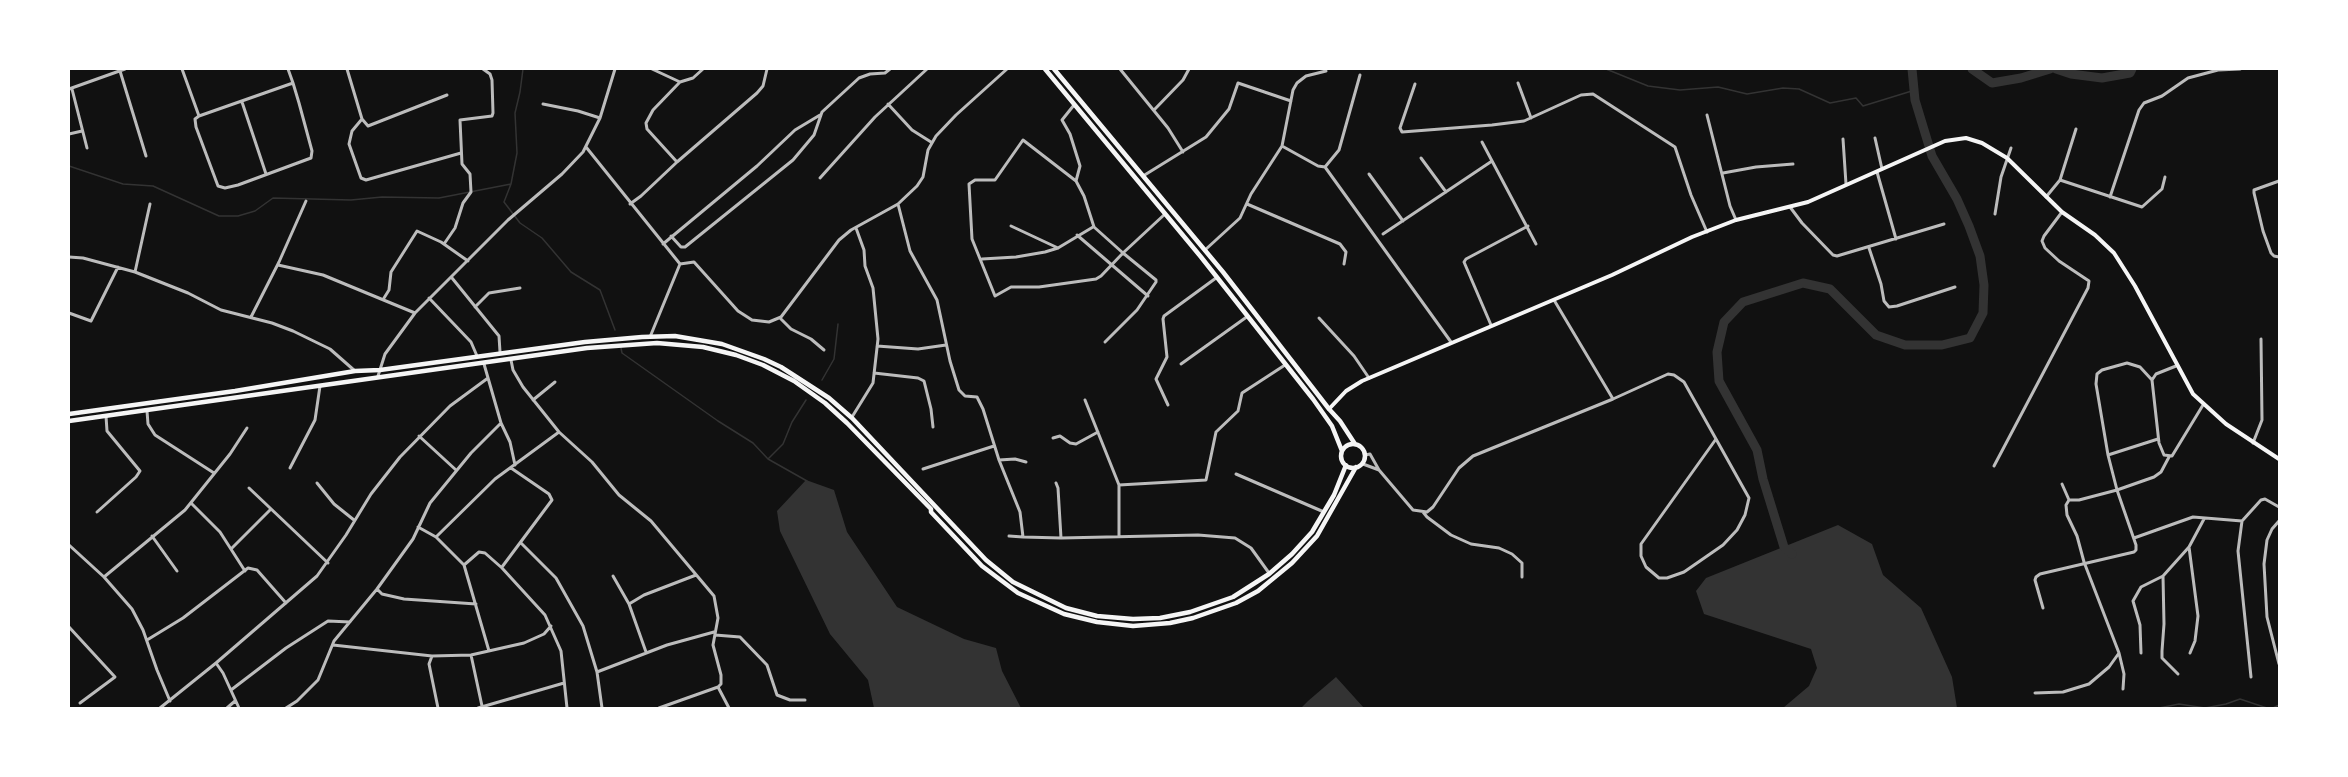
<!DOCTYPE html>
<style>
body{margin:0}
#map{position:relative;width:2348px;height:777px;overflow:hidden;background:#111;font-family:"Sofia Sans Condensed",sans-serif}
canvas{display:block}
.frame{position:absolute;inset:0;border:70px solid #fff;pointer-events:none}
</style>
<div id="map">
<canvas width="2348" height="777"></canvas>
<div class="frame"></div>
</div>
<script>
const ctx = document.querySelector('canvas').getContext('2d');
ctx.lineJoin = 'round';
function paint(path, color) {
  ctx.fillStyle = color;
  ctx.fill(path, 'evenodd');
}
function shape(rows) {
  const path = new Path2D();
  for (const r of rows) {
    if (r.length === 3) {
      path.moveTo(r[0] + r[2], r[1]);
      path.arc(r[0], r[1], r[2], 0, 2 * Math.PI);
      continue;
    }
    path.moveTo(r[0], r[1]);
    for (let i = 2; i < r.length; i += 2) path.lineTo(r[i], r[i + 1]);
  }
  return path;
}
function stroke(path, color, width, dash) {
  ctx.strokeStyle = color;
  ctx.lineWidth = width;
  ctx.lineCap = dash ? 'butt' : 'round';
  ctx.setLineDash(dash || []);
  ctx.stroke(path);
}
paint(shape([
 [806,480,834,490,847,532,897,607,964,639,996,648,1002,671,1021,708,874,708,868,680,830,634,780,531,777,511],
 [1838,525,1872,544,1883,575,1921,608,1952,677,1957,708,1783,708,1809,686,1817,668,1811,649,1704,614,1696,591,1706,578],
 [1336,677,1364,708,1301,708,1308,701]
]), '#333');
stroke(shape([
 [523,69,520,92,515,113,517,153,511,184,504,202,520,223,542,238,571,272,600,290,615,330],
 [1606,69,1648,86,1680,90,1718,87,1747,94,1783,88,1799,89,1830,103,1856,98,1863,106,1915,90],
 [69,166,123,184,153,186,219,216,238,216,255,211,273,198,351,200,382,197,439,198,511,184],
 [621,348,622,353,718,421,753,443,768,459,807,481],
 [822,380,834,359,838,324],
 [768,459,783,444,792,422,806,400],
 [2159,708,2179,704,2205,708,2226,704,2240,699,2267,708],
 [2273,708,2279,705]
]), '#333', 1.5);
stroke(shape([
 [1972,69,1992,83,2021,78,2050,69],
 [2056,69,2071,74,2102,78,2130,73,2132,69],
 [1792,554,1784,547,1763,479,1757,450,1719,381,1717,352,1724,322,1743,302,1803,283,1830,289,1876,335,1905,345,1942,345,1970,338,1983,313,1984,285,1980,256,1969,226,1957,199,1932,156,1915,100,1912,69]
]), '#333', 9);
stroke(shape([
 [182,69,199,116],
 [288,69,293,83,299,103,312,151,311,158,238,185,225,188,218,186,196,127,195,119,199,116,293,83],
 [347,69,362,119,368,126,447,95],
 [652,69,680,82],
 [1120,69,1168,128,1183,152],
 [120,71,146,156],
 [1518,83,1531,118],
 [1415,84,1400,128,1402,132,1492,125,1524,121,1581,95,1593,94,1675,147,1691,195,1707,232],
 [69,89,125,69],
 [72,89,87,148],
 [242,102,266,174],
 [543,104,578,111,600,118],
 [888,104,912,130,931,142],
 [1074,105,1062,120,1070,134,1080,166,1076,181],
 [1154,110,1183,80,1189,69],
 [1707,115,1730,206,1736,220],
 [362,119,352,131,349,144,361,178,366,180,461,153],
 [69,134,82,131],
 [1875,138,1882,169],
 [1843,139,1846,184],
 [1482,142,1536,244],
 [1282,146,1318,166,1325,167,1451,342],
 [586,147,680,264,694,262,738,311,752,320,769,322,781,317,839,240,851,230,898,204,917,186,923,177,928,150,936,136,956,115,1007,69],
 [1421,158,1446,192],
 [677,162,647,129,646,123,653,110,680,82,693,78,703,69],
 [1325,167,1339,150,1360,75],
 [1877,172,1896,239],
 [1723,173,1756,167,1793,164],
 [1369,174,1403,221],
 [1143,176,1206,137,1229,109,1238,83,1291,101],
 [820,178,875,117,927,69],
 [2060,180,2142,207,2162,189,2165,177],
 [2279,181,2254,190,2254,193,2263,231,2271,253,2274,256,2279,257],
 [2046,197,2060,180,2076,129],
 [2110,197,2139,110,2144,103,2162,96,2188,78,2218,70,2240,69],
 [630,204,641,196,677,162,757,93,763,86,767,69],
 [898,204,910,251,937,300,950,361,959,390,965,396,977,397,983,409,999,460,1020,512,1023,537,1061,538,1198,535,1235,538,1251,548,1269,573],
 [1247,204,1340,244,1346,252,1344,264],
 [1790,207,1802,223,1833,255,1837,256,1944,224],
 [1995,214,2001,177,2011,148],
 [1011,226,1058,248],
 [1383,234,1492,161],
 [1077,235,1148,296],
 [671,236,681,247,685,247,793,160,814,135,822,112,859,78,870,74,885,73,890,69],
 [444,244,455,228,463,203,471,192,470,174,462,164,460,120,492,116,493,113,492,80,490,74,483,69],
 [663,244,757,166,795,130,820,115],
 [1869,248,1881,284,1884,301,1889,307,1897,306,1955,287],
 [1205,250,1240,218,1251,194,1282,146,1293,90,1297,83,1306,76,1326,71],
 [69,257,83,258,135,272,188,293,221,310,272,323,293,331,330,349,355,371],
 [982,259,1016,257,1045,252,1058,248,1093,227],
 [278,265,323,275,415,313],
 [135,272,150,204],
 [452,278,499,336,500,352],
 [384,298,389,290,391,272,417,231,441,242,468,261],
 [429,298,471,342,477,356],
 [1554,300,1613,399],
 [475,307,489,293,520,288],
 [69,313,91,321,118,267],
 [251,317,279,262,306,201],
 [780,318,791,329,811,339,824,350],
 [1319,318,1354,356,1369,378],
 [1491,325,1464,262,1466,259,1528,226],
 [650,337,680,264],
 [1105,342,1137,310,1156,282,1156,280,1123,253,1094,227,1084,196,1076,181,1023,140,995,180,975,180,969,184,972,239,995,296,1011,287,1039,287,1096,279,1101,276,1123,253,1165,214],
 [877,346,918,349,946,345],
 [511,360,513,370,523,387,559,432,592,462,619,495,651,521,714,596,718,618,713,645,721,675,721,684,718,687,659,708],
 [1181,364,1248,316],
 [2176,366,2156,374,2152,380,2159,443,2164,455,2172,456,2203,405],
 [874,373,918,378,924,381,931,409,933,427],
 [378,376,385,354,415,313,508,220,562,174,583,152,600,118,615,69],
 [533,400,555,382],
 [1085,400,1119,485,1119,536],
 [1168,405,1156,379,1167,357,1163,319,1164,316,1216,278],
 [147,411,148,424,155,435,214,473],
 [852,417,873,383,878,339,873,288,865,266,864,250,856,228],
 [501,423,510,442,515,465],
 [419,436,456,470],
 [1053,438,1060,436,1070,443,1076,444,1098,432],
 [1716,439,1749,498,1745,515,1737,530,1723,545,1684,572,1667,578,1659,578,1646,567,1641,556,1641,544,1716,439],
 [2253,443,2262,420,2261,339],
 [1365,455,1370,454,1379,470,1413,510,1427,512,1433,507,1459,468,1473,456,1613,399,1668,374,1674,375,1684,382,1716,439],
 [2108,455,2158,439],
 [999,460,1015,459,1026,462],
 [1359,466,1363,464,1379,470],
 [1994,466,2088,288,2089,281,2059,261,2045,248,2042,241,2044,236,2062,212],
 [290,468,315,420,320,386],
 [923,469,994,446],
 [1236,474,1324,512],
 [317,483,334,504,354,520],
 [1056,483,1058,488,1061,538],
 [2062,484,2069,500,2079,500,2117,490,2154,477,2161,472,2169,457],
 [1119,485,1206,480,1216,432,1238,411,1242,393,1285,365],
 [249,488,328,563],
 [191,503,220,532,245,571],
 [97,512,136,477,140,471,107,431,106,416],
 [1423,512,1427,517,1451,535,1471,544,1499,548,1512,554,1522,563,1522,577],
 [2242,521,2238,551,2251,677],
 [418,527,436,537,464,565,489,651],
 [152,536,177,571],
 [1009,536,1023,537],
 [436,537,495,479,559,432],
 [2134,538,2193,517,2242,521,2261,500,2265,499,2279,507],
 [521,543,556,578,583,626,597,672,602,708],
 [69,545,104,577,132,609,143,630,157,670,170,701],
 [232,548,271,509],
 [464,565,479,552,485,553,502,568,545,615,561,651,567,708],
 [502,567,552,500,549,494,511,468],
 [613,576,629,604,646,652],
 [104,577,185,510,230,454,247,428],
 [377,589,382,594,404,599,476,604],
 [629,604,644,595,696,575],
 [2043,608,2035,580,2036,577,2040,574,2134,552,2136,550,2136,545,2117,490,2108,455,2096,384,2097,374,2102,370,2127,363,2140,367,2152,380],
 [69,627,115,677,80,703],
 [715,635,740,637,767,665,777,695,790,700,805,700],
 [147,640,183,618,248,568,257,570,286,603],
 [333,645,432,656,471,655,524,643,544,634,551,626],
 [2119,653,2124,674,2123,689],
 [2141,653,2140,625,2133,601,2141,587,2163,576],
 [2190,653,2195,641,2198,616,2189,547,2204,519],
 [471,655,482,706],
 [432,656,429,664,438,708],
 [216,663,223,673,239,708],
 [2279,664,2267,617,2264,564,2267,540,2272,529,2279,521],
 [597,672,667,645,714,632],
 [2178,674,2162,658,2162,651,2164,624,2163,576,2189,547],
 [718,687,729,708],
 [231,690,286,648,328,621,350,622],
 [2035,693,2063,692,2089,684,2109,667,2119,653,2084,562,2077,536,2067,515,2066,505,2069,500],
 [160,708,216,663,317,576,346,535,371,494,400,457,450,406,488,378],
 [227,708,235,701],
 [286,708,297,701,318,680,334,641,377,589,413,539,430,503,471,453,501,423,484,364],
 [478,708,564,683]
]), '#bcbcbc', 3);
stroke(shape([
 [1329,409,1346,391,1362,381,1612,275,1692,237,1736,220,1808,202,1945,141,1966,138,1982,143,2007,158,2062,212,2095,235,2114,253,2135,286,2193,394,2226,424,2279,459]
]), '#f5f5f5', 4);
stroke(shape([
 [1045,69,1201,257,1313,399,1332,426,1342,451],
 [1054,69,1223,272,1329,409,1340,421,1355,444],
 [69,414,235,391,355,371,380,370,585,342,642,337,675,336,722,344,764,359,781,367,829,398,852,418,986,560,1013,582,1066,608,1097,616,1133,619,1160,618,1190,612,1233,597,1269,574,1292,554,1312,532,1334,495,1346,465],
 [69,421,587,348,657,343,703,347,736,355,763,365,794,381,825,403,847,423,931,509,931,512,982,566,1018,593,1064,614,1097,622,1133,626,1170,623,1193,618,1236,603,1258,591,1292,563,1317,536,1356,467],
 [1353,456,12]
]), '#f5f5f5', 4.5);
</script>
